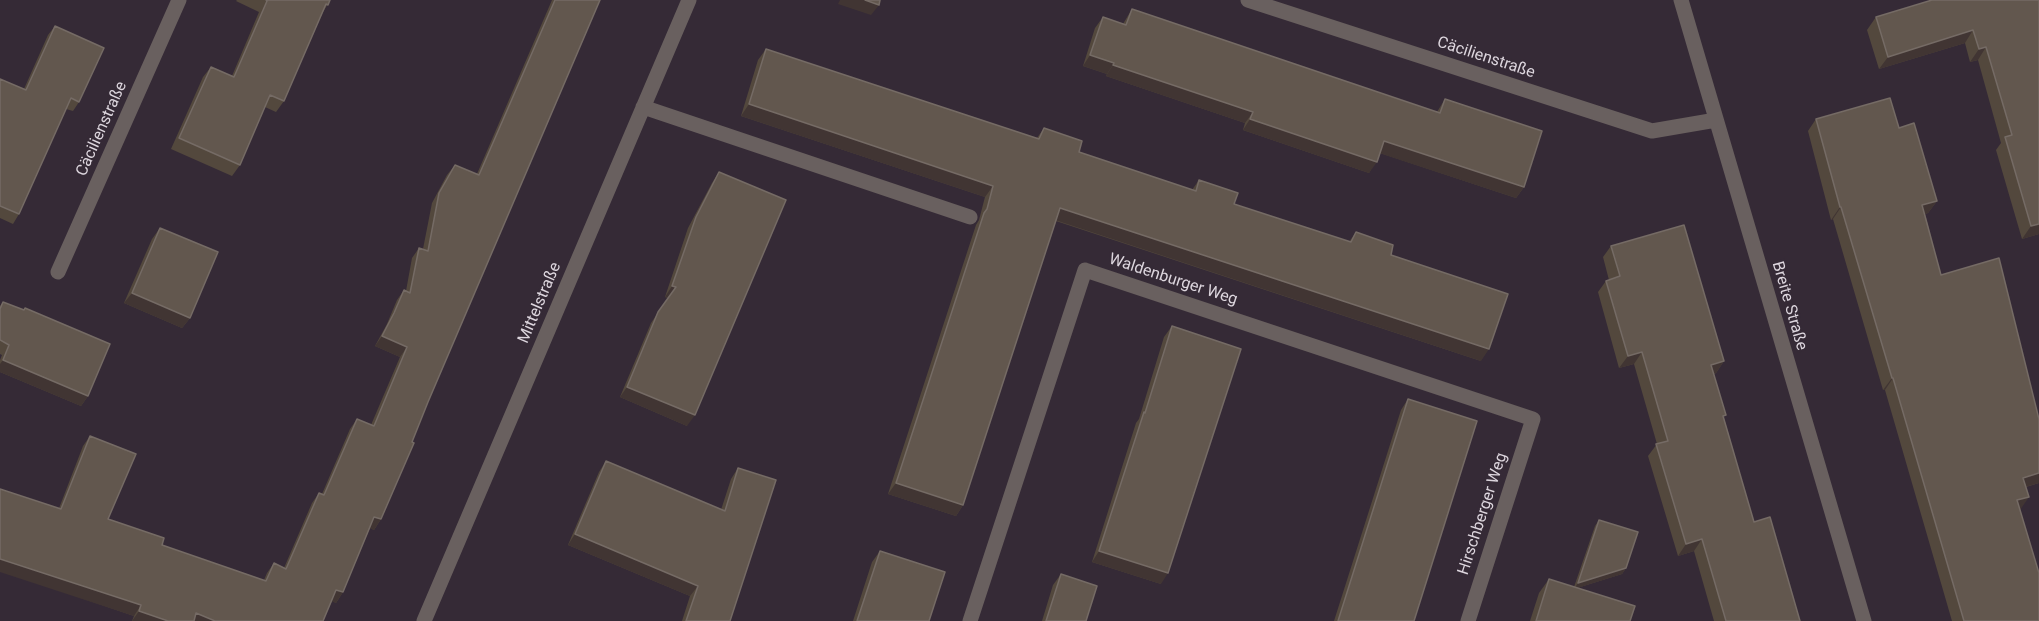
<!DOCTYPE html>
<meta charset="utf-8">
<style>
body{margin:0}
canvas{display:block;background:#352a36}
</style>
<canvas width="2039" height="621"></canvas>
<script>
const ctx = document.querySelector('canvas').getContext('2d');
ctx.lineJoin = 'round';
function shape(rows) {
  const path = new Path2D();
  for (const r of rows) {
    path.moveTo(r[0], r[1]);
    for (let i = 2; i < r.length; i += 2) path.lineTo(r[i], r[i + 1]);
  }
  return path;
}
function stroke(path, color, width, dash) {
  ctx.strokeStyle = color;
  ctx.lineWidth = width;
  ctx.lineCap = dash ? 'butt' : 'round';
  ctx.setLineDash(dash || []);
  ctx.stroke(path);
}
function paint(path, color) {
  ctx.fillStyle = color;
  ctx.fill(path, 'evenodd');
}
function write(font, color, halo, rows, align = 'center') {
  ctx.font = font + ' Roboto,sans-serif';
  ctx.lineWidth = 4.5;
  ctx.setLineDash([]);
  ctx.textBaseline = 'middle';
  ctx.strokeStyle = halo;
  ctx.fillStyle = color;
  for (const [text, x, y, turn = 0] of rows) {
    ctx.save();
    ctx.translate(x, y);
    ctx.rotate((+turn || 0) * Math.PI / 180);
    ctx.textAlign = isNaN(turn) ? turn : align;
    if (halo) ctx.strokeText(text, 0, 0);
    ctx.fillText(text, 0, 0);
    ctx.restore();
  }
}
stroke(shape([
 [1248,0,1652,131,1716,120],
 [1681,0,1864,621],
 [643,107,970,217],
 [58,272,179,0],
 [424,621,689,0],
 [970,621,1085,270,1533,419,1468,621]
]), '#69605f', 15);
paint(shape([
 [237,0,330,0,322,14,284,101,276,112,265,107,240,165,232,176,171,149,203,77,211,67,232,76,259,12,236,1],
 [552,0,600,0,428,402,381,519,374,530,370,528,343,592,336,603,332,601,323,621,132,621,134,616,31,581,83,446,90,436,108,519,162,545,264,580,267,573,274,563,284,568,312,503,319,493,322,494,350,429,357,419,371,425,400,357,375,346,387,324,397,300,404,290,406,291,412,258,419,248,423,249,432,203,447,175,455,165,477,174],
 [2039,0,2039,234,2022,239,1996,150,2001,143,1978,60,1970,62,1965,43,1879,69,1867,30,1876,17],
 [1132,9,1437,112,1445,99,1524,187,1516,198,1380,153,1369,173,1243,130,1245,123,1106,76,1107,74,1083,66,1095,28,1103,17,1123,24],
 [55,26,79,102,73,111,66,109,19,214,13,224,0,218,0,79,24,89,48,35],
 [766,49,1037,138,1044,128,1079,152,1192,190,1199,180,1234,204,1349,242,1356,232,1391,255,1481,361,1056,221,963,505,956,516,888,494,976,225,979,220,985,197,741,116,758,60],
 [1816,119,1899,128,1937,201,1928,213,1925,214,1941,275,2039,419,2039,483,2026,487,2020,510,2039,621,1952,621,1885,390,1883,390,1833,219,1831,220,1808,131],
 [719,172,687,426,620,397,651,323,668,298,665,297,688,228,712,183],
 [160,228,190,318,182,328,124,303,152,239],
 [1611,246,1724,361,1716,373,1714,374,1724,418,1754,522,1800,621,1714,621,1694,551,1678,556,1648,456,1657,444,1634,364,1619,368,1598,292,1606,281,1609,280,1603,257],
 [3,302,88,396,81,406,0,372,0,360,2,355,0,354,0,306],
 [1172,326,1161,584,1092,562,1136,423,1139,419,1164,337],
 [1408,399,1414,621,1334,621,1401,410],
 [606,461,721,510,731,479,738,468,730,621,682,621,690,596,568,545,599,472],
 [1599,520,1626,568,1622,574,1577,588,1630,621,1530,621,1539,593,1549,579,1574,587,1595,526],
 [880,551,929,621,853,621,872,562],
 [1061,574,1086,621,1042,621,1053,585]
]), '#53483d');
paint(shape([
 [840,0,865,0,879,5,871,15,838,4],
 [1973,30,1965,43,1879,69,1888,57],
 [1986,47,1978,60,1970,62,1979,49],
 [1090,55,1114,63,1107,74,1083,66],
 [1113,65,1253,112,1245,123,1106,76],
 [749,104,993,186,985,197,741,116],
 [1250,119,1377,162,1369,173,1243,130],
 [1384,141,1524,187,1516,198,1376,152],
 [1937,201,1928,213,1913,218,1922,205],
 [1840,207,1841,207,1833,219,1831,220],
 [1060,208,1489,349,1481,361,1052,219],
 [2039,224,2039,234,2022,239,2031,226],
 [672,286,676,287,668,298,665,297],
 [132,293,190,318,182,328,124,303],
 [382,336,407,347,400,357,375,346],
 [1642,352,1634,364,1619,368,1628,356],
 [3,360,88,396,81,406,0,372,0,364],
 [1724,361,1716,373,1703,377,1711,365],
 [1892,378,1893,378,1885,390,1883,390],
 [627,387,695,415,687,426,620,397],
 [2039,473,2039,483,2014,490,2023,478],
 [896,483,963,505,956,516,888,494],
 [2029,497,2020,510,2017,500],
 [374,517,381,519,374,530,367,527],
 [575,534,698,586,690,596,568,545],
 [1702,539,1694,551,1678,556,1686,544],
 [1099,551,1168,573,1161,584,1092,562],
 [0,559,38,571,141,605,134,616,0,572],
 [1626,568,1622,574,1574,589,1578,583],
 [336,590,343,592,336,603,329,600],
 [139,611,168,621,132,621],
 [196,613,215,621,191,621]
]), '#413533');
const building = shape([
 [266,0,330,0,328,5,326,4,284,101,270,95,240,165,179,138,211,67,234,77,267,1,266,0],
 [555,0,600,0,428,402,412,442,414,443,381,519,374,517,343,592,336,590,323,621,215,621,196,613,194,621,168,621,139,611,141,605,0,559,0,489,61,509,90,436,136,454,108,519,164,538,162,545,266,581,274,563,286,569,319,493,324,495,357,419,374,426,407,347,382,336,394,313,404,290,410,293,419,248,428,251,439,193,455,165,479,175,555,0],
 [865,0,880,0,879,5,865,0],
 [1932,0,2039,0,2039,224,2031,226,2005,137,2012,135,1986,47,1979,49,1973,30,1888,57,1876,17,1932,0],
 [1132,9,1440,113,1445,99,1542,131,1524,187,1384,141,1377,162,1250,119,1253,112,1113,65,1114,63,1090,55,1103,17,1126,25,1132,9],
 [55,26,104,48,79,102,71,98,19,214,0,206,0,79,26,90,55,26],
 [766,49,1039,139,1044,128,1082,141,1079,152,1196,191,1199,180,1238,193,1234,204,1351,242,1356,232,1393,245,1391,255,1508,294,1489,349,1060,208,963,505,896,483,984,213,987,209,993,186,749,104,766,49],
 [1890,98,1899,128,1914,123,1937,201,1922,205,1941,275,1999,258,2039,419,2039,473,2023,478,2029,497,2017,500,2039,573,2039,621,1964,621,1893,378,1892,378,1841,207,1840,207,1816,119,1890,98],
 [719,172,786,200,695,415,627,387,658,312,676,287,672,286,696,217,719,172],
 [1684,225,1724,361,1711,365,1726,415,1723,416,1754,522,1770,517,1800,621,1726,621,1702,539,1686,544,1656,444,1668,441,1642,352,1628,356,1606,281,1620,276,1611,246,1684,225],
 [160,228,218,252,190,318,132,293,160,228],
 [3,302,24,310,25,308,110,344,88,396,3,360,9,345,0,340,0,309,3,302],
 [1172,326,1241,349,1168,573,1099,551,1144,412,1145,413,1172,326],
 [1408,399,1477,421,1414,621,1338,621,1408,399],
 [606,461,725,511,738,468,776,480,730,621,686,621,698,586,575,534,606,461],
 [1599,520,1638,532,1626,568,1578,583,1599,520],
 [880,551,945,572,929,621,857,621,880,551],
 [1061,574,1097,586,1086,621,1046,621,1061,574],
 [1549,579,1635,606,1630,621,1536,621,1549,579]
]);
paint(building, '#62574e');
stroke(building, '#756b65', 1.5);
write('16px', '#ddd6de', '#352a36', [
 ["Cäcilienstraße",1486,58,18],
 ["Cäcilienstraße",102,129,-66],
 ["Waldenburger Weg",1173,280,18],
 ["Mittelstraße",540,303,-67],
 ["Breite Straße",1789,306,74],
 ["Hirschberger Weg",1483,514,-72]
]);
</script>
